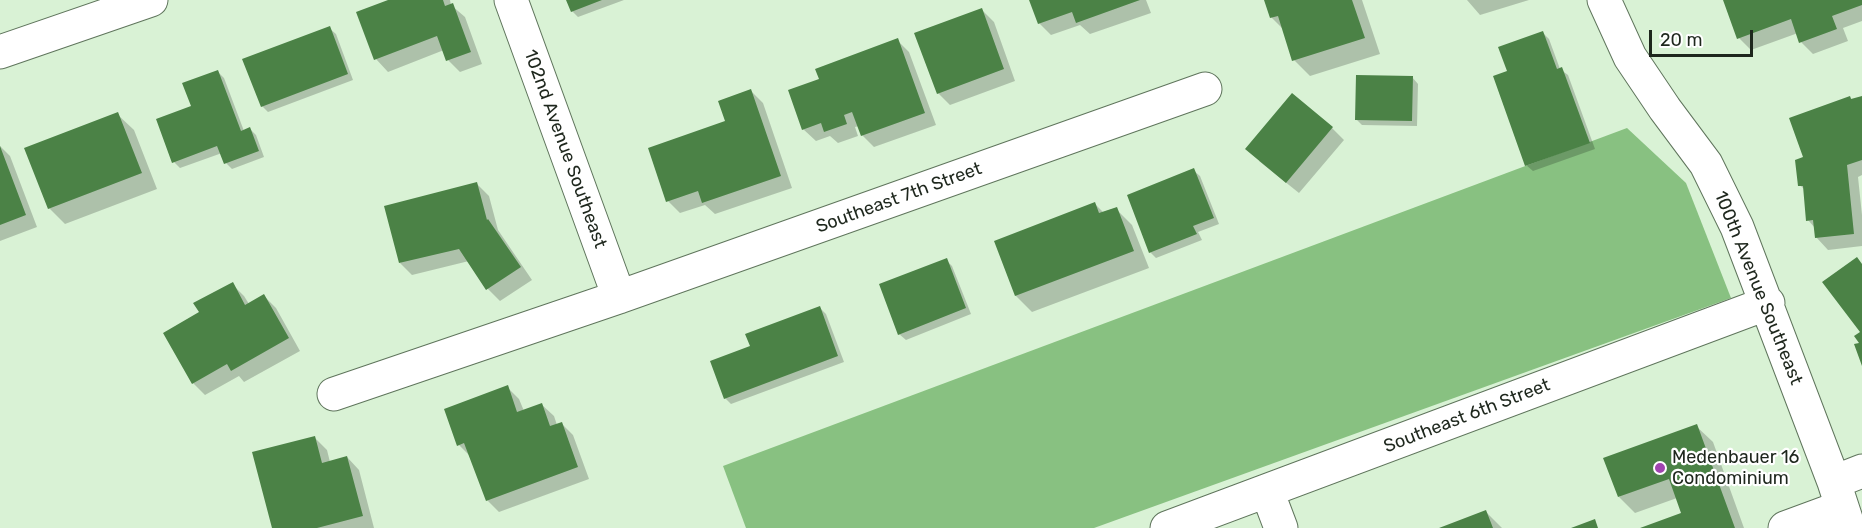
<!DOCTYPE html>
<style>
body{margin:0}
#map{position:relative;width:1862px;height:528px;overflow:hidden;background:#d9f2d5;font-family:Rubik,sans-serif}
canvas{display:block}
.scale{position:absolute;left:1649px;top:30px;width:104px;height:27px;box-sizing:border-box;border:3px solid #1e271d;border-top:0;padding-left:8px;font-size:18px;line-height:21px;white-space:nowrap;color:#1e271d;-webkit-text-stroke:4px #fff;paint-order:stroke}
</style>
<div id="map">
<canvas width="1862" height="528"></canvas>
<div class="scale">20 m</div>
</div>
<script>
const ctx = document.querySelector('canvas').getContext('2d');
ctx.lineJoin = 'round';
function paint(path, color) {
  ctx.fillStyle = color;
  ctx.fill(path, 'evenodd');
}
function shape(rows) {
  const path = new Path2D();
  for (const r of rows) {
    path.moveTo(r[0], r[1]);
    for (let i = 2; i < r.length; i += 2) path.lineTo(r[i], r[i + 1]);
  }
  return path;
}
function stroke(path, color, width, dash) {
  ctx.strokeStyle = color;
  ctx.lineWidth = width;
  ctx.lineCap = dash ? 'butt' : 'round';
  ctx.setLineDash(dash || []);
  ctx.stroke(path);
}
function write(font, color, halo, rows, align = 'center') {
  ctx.font = font + ' Rubik,sans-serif';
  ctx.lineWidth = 4.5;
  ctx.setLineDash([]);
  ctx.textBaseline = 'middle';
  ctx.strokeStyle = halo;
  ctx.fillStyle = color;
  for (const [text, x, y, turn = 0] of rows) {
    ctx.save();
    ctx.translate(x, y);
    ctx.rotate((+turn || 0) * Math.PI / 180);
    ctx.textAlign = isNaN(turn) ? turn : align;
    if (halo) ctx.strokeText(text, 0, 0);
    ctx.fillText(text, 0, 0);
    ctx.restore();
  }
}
paint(shape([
 [1627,128,1686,183,1731,298,1094,528,746,528,723,466]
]), '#88c181');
paint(shape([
 [392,0,450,0,451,5,465,17,482,64,460,72,448,60,444,50,388,72,376,59,358,13],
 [568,0,624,0,578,17,572,11],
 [1031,0,1146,0,1151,13,1090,34,1080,25,1051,35,1039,23],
 [1265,0,1362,0,1380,54,1310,76,1294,60,1284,30,1271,17],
 [1467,0,1529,0,1480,15],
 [1725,0,1862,0,1862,21,1843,28,1848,41,1813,54,1801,42,1798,33,1751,50,1739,38],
 [982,10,994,22,1015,81,950,105,938,93],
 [329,28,336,34,353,80,268,112,262,106],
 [1543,33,1549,39,1560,69,1568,75,1595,149,1533,171,1526,165,1509,72],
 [897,40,909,52,936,125,874,147,862,135,859,126,855,127,858,136,838,143,830,136,816,141,803,129,821,80],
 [217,71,224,78,244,131,250,129,256,135,264,157,232,169,226,163,222,153,180,168,174,162,193,107],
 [1412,77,1418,84,1417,126,1362,125,1356,119],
 [751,91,763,103,792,188,715,214,705,205,680,213,668,201],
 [1850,97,1853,101,1862,97,1862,175,1858,177,1862,215,1862,246,1828,250,1816,237,1815,228,1808,220,1805,190,1800,185,1805,158],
 [117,114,134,130,157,189,65,224,49,208],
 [1332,128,1344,140,1299,193,1259,161],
 [0,146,10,156,37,227,0,241],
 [1193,170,1200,176,1219,224,1198,232,1202,240,1156,258,1150,252],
 [477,184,489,196,498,230,532,280,500,301,488,289,469,261,412,275,400,263],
 [1095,204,1104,213,1116,209,1132,225,1149,268,1032,312,1016,296,996,242],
 [946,260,952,266,971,314,906,340,899,334],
 [232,284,244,296,249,304,264,296,276,308,300,351,244,382,239,376,205,395,193,383,201,313],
 [819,307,826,314,844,362,731,404,725,398,752,347],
 [507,387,519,399,524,411,541,404,554,416,557,425,561,423,573,435,589,479,499,512,487,500,471,457,459,445],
 [1696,426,1713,442,1744,528,1644,528,1683,514,1677,498,1635,513,1619,497],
 [315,438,327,450,330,462,347,457,359,470,374,528,274,528],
 [1486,512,1502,528,1443,528]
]), '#0003');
paint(shape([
 [388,0,443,0,445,6,453,3,471,52,446,61,437,36,374,60,356,12],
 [566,0,602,0,571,12],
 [1029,0,1140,0,1076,23,1072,12,1038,24],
 [1264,0,1352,0,1365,38,1292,61,1278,16,1270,18],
 [1723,0,1862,0,1862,5,1832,16,1837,29,1799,43,1791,19,1737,39],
 [982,8,1004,69,937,94,914,33],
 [330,26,348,74,261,107,242,59],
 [1543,31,1557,69,1562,67,1590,143,1525,166,1493,76,1507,71,1498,47],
 [898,38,925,113,861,136,852,112,844,115,847,124,824,132,821,123,802,130,788,90,819,79,815,69],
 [218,70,241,131,250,127,259,151,224,164,217,146,172,163,156,119,191,106,182,83],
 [1356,75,1413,76,1412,121,1355,120],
 [751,89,781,176,702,203,698,191,666,202,648,148,725,121,718,101],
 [1292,93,1333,127,1286,183,1245,149],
 [1850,96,1851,99,1862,96,1862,160,1847,165,1854,234,1815,238,1813,220,1806,221,1803,186,1798,186,1795,160,1803,157,1789,118],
 [118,112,142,173,48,209,24,148],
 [0,146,26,215,0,225],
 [1194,168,1214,218,1193,226,1197,234,1149,253,1127,195],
 [477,182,487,220,488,219,521,267,486,290,459,249,399,263,384,206],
 [1095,202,1099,213,1117,207,1134,251,1015,296,994,241],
 [1857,257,1862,264,1862,366,1854,344,1859,343,1854,336,1860,332,1822,282],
 [947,258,966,308,898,335,879,284],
 [233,282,245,305,264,294,289,338,231,371,227,364,192,384,163,333,199,312,193,303],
 [820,306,838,356,724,399,710,361,750,346,745,334],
 [508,385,517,412,542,403,550,426,562,422,578,467,486,501,464,443,457,446,444,409],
 [1697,424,1735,528,1640,528,1681,513,1669,479,1618,497,1603,458],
 [315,436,322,463,347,456,363,516,317,528,272,528,252,452],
 [1486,510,1493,528,1439,528],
 [1595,519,1598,528,1571,528]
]), '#4b8246');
const minor = shape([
 [511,0,619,297],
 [1604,0,1630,57,1665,109,1706,164,1737,227,1834,482,1849,528],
 [0,52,151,0],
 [334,394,619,297,1205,89],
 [1834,482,1862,471],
 [1267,491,1281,528],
 [1167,528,1768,303],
 [1785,528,1842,507]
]);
stroke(minor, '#5f755c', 35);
stroke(minor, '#fff', 33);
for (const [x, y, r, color] of [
 [1660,468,6,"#a044af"]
]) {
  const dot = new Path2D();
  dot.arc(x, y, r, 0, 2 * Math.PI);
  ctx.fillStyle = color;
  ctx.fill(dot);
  stroke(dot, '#fff', 2);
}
write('18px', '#1e271d', '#fff', [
 ["102nd Avenue Southeast",565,149,70],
 ["Southeast 7th Street",899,198,-20],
 ["100th Avenue Southeast",1758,288,68],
 ["Southeast 6th Street",1467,416,-21]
]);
write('18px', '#1e271d', '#fff', [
 ["Medenbauer 16",1672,458],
 ["Condominium",1672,479]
], 'left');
</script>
